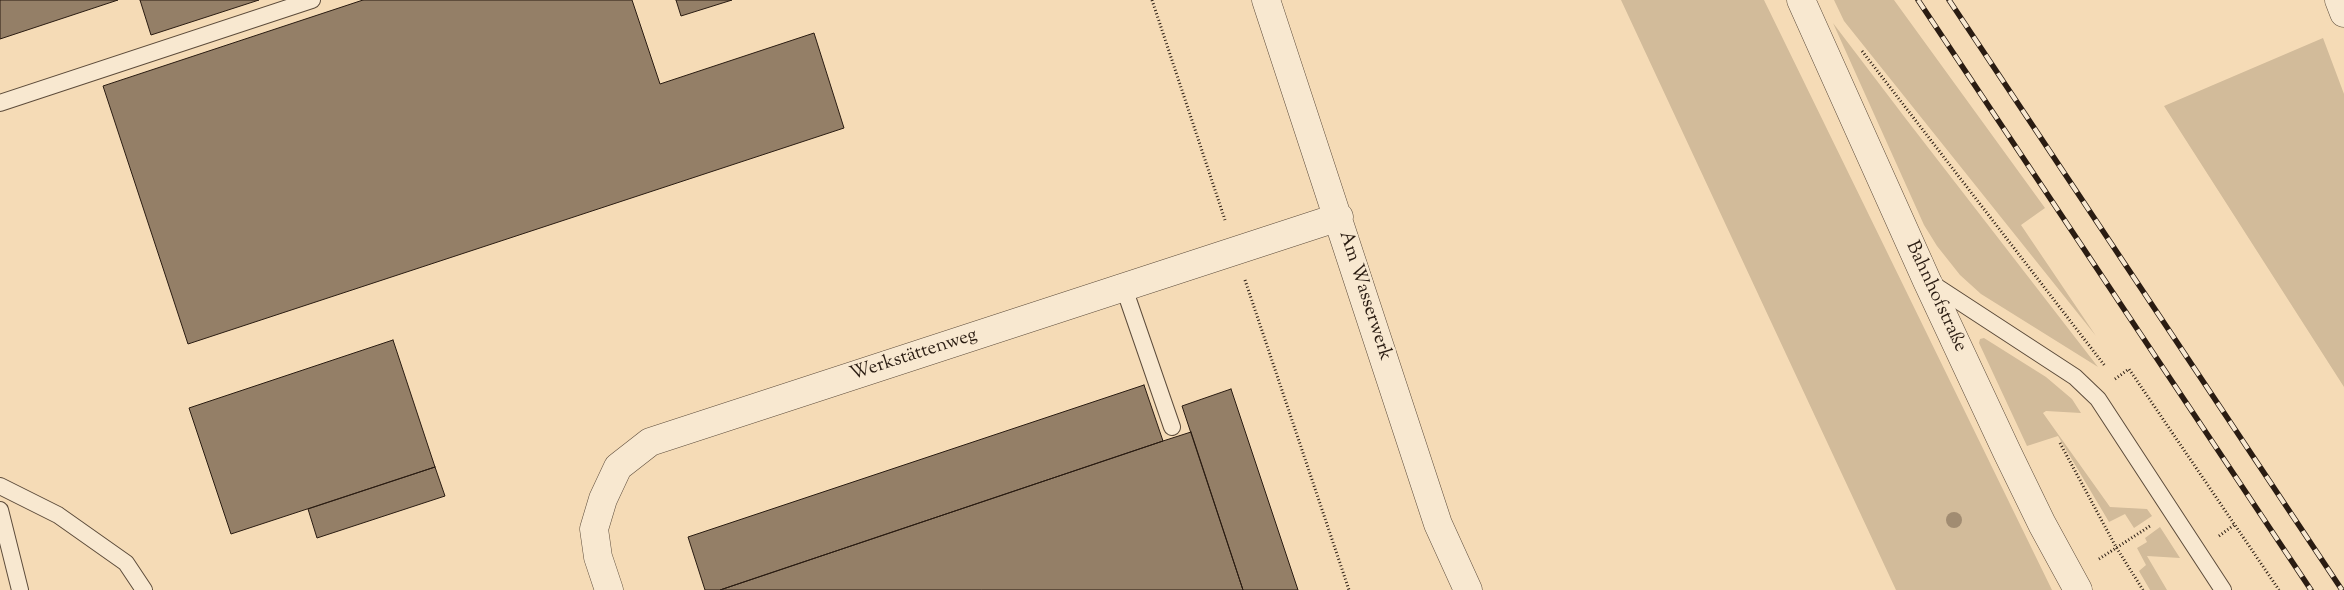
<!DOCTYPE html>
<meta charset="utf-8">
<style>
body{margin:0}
canvas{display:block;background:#f5dbb6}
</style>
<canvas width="2344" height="590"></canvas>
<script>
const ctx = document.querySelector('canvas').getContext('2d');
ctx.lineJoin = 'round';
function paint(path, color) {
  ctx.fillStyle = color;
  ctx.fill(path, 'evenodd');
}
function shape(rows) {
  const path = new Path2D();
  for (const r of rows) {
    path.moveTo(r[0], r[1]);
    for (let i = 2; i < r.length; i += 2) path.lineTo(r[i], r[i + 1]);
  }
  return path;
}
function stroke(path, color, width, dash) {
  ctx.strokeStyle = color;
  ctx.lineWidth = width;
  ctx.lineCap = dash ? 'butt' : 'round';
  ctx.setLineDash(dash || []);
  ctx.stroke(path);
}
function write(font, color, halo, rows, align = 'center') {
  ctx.font = font + ' "Sorts Mill Goudy",serif';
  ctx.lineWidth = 5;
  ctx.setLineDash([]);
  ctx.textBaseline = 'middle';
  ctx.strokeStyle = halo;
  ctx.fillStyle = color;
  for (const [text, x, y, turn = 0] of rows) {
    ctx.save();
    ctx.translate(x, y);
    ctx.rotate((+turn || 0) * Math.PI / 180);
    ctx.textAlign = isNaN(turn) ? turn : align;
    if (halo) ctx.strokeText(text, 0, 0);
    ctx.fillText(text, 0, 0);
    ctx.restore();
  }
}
paint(shape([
 [1621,0,1764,0,2052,590,1896,590],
 [1834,0,1894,0,2045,208,2021,225,2096,336,1844,21],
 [1833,23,1906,119,2098,367,1981,294,1960,275,1937,246,1924,225],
 [2323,38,2344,94,2344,387,2164,106],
 [1984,338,2046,377,2072,399,2081,413,2046,411,2043,413,2110,507,2147,509,2152,516,2134,528,2125,514,2109,522,2058,436,2027,446,1979,343,1980,339],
 [2160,527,2180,558,2147,556,2167,590,2150,590,2139,571,2146,565,2137,548,2147,542,2145,538]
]), '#d2bb9a');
const building = shape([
 [0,0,118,0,0,39,0,0],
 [140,0,259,0,151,35,140,0],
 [363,0,632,0,660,84,814,33,844,128,188,344,103,86,363,0],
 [676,0,732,0,681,16,676,0],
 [393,340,435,467,231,534,189,408,393,340],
 [1144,385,1163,441,720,590,705,590,688,537,1144,385],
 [1231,389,1298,590,1243,590,1182,406,1231,389],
 [1191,432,1243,590,720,590,1163,441,1191,432],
 [435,467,445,496,317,538,308,509,435,467]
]);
paint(building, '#947f67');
stroke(building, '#2a1c12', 1);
const service = shape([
 [0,103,312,0],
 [1931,283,2075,377,2098,399,2223,590],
 [1124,288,1172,427],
 [0,486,58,515,126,563,144,590],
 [0,510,20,590]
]);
const minor = shape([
 [1266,0,1438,524,1468,590],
 [1801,0,1927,281,2007,452,2042,524,2078,590],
 [2339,0,2344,13],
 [609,590,598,557,594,529,603,499,618,467,650,442,1339,217]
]);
stroke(service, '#5d4c3b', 18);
stroke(minor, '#5d4c3b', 29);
stroke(shape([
 [1152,0,1225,220],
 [1862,51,2105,366],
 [1245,280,1349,590],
 [2115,379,2129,369,2279,590],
 [2060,443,2116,547,2143,590],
 [2219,536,2234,525],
 [2099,559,2150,526]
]), '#2a1c12', 3, [1, 2.5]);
stroke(service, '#f8e8d0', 16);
stroke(minor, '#f8e8d0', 28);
const rail = shape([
 [1918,0,2311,590],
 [1949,0,2342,590]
]);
stroke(rail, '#2a1c12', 5.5);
stroke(rail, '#f8e8d0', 4, [11]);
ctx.fillStyle = '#a18c72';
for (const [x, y] of [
 [1954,520]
]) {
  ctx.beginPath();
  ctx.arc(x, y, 8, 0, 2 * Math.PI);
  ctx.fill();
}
write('19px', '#2a1c12', '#f8e8d0', [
 ["Am Wasserwerk",1364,296,72],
 ["Bahnhofstraße",1935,297,65],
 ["Werkstättenweg",914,356,-18]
]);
</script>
